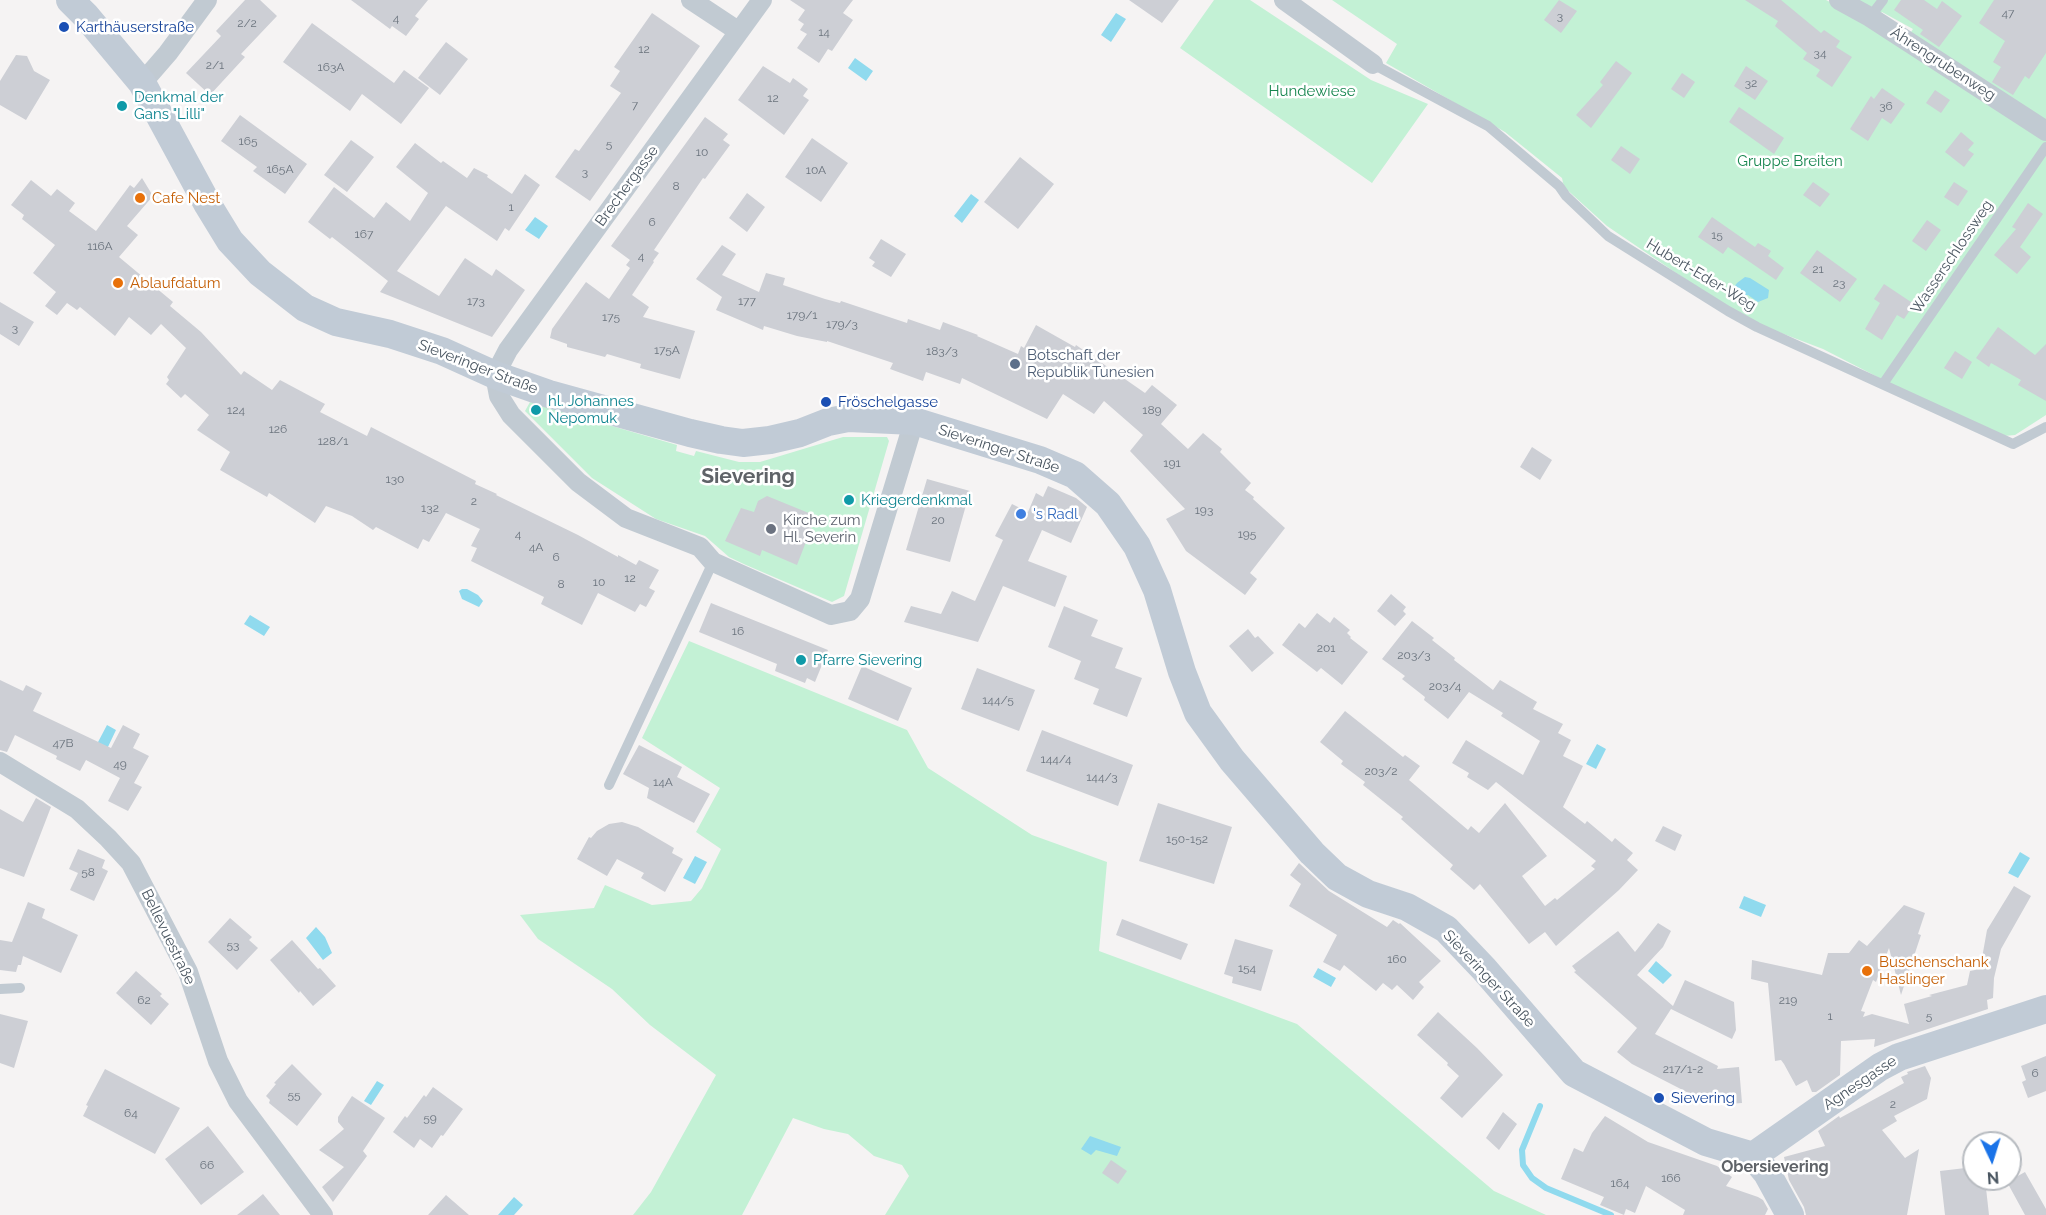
<!DOCTYPE html>
<meta charset="utf-8">
<style>
body{margin:0}
#map{position:relative;width:2046px;height:1215px;overflow:hidden;background:#f5f3f3;font-family:Raleway,sans-serif}
canvas{display:block}
.north{position:absolute;left:1962px;top:1131px;width:60px;height:60px;box-sizing:border-box;background:#fff;border:2px solid #b7bbc0;border-radius:50%;rotate:176deg;font-size:16px;font-weight:700;line-height:24px;text-align:center;color:#4a5661}
.north::after{content:'';display:block;margin:auto;width:21px;height:27px;background:#1a73e8;clip-path:polygon(50% 0,100% 100%,50% 72%,0 100%)}
</style>
<div id="map">
<canvas width="2046" height="1215"></canvas>
<div class="north">N</div>
</div>
<script>
const ctx = document.querySelector('canvas').getContext('2d');
ctx.lineJoin = 'round';
function paint(path, color) {
  ctx.fillStyle = color;
  ctx.fill(path, 'evenodd');
}
function shape(rows) {
  const path = new Path2D();
  for (const r of rows) {
    path.moveTo(r[0], r[1]);
    for (let i = 2; i < r.length; i += 2) path.lineTo(r[i], r[i + 1]);
  }
  return path;
}
function stroke(path, color, width, dash) {
  ctx.strokeStyle = color;
  ctx.lineWidth = width;
  ctx.lineCap = dash ? 'butt' : 'round';
  ctx.setLineDash(dash || []);
  ctx.stroke(path);
}
function write(font, color, halo, rows, align = 'center') {
  ctx.font = font + ' Raleway,sans-serif';
  ctx.lineWidth = 5;
  ctx.setLineDash([]);
  ctx.textBaseline = 'middle';
  ctx.strokeStyle = halo;
  ctx.fillStyle = color;
  for (const [text, x, y, turn = 0] of rows) {
    ctx.save();
    ctx.translate(x, y);
    ctx.rotate((+turn || 0) * Math.PI / 180);
    ctx.textAlign = isNaN(turn) ? turn : align;
    if (halo) ctx.strokeText(text, 0, 0);
    ctx.fillText(text, 0, 0);
    ctx.restore();
  }
}
paint(shape([
 [1214,0,1250,0,1371,80,1428,104,1372,183,1180,48],
 [1332,0,1826,0,1850,12,2046,140,2046,415,2015,435,2004,436,1897,387,1823,349,1760,325,1710,296,1607,226,1564,187,1562,178,1505,132,1386,63,1397,44],
 [1849,0,2046,0,2046,124,1909,35,1913,29,1882,12,1878,15],
 [530,402,677,445,676,451,694,456,696,451,739,462,760,462,843,437,887,437,889,441,844,596,832,602,746,565,729,557,705,536,656,519,592,478,525,411],
 [689,641,907,730,928,768,1032,835,1107,862,1099,951,1297,1024,1494,1191,1546,1215,885,1215,909,1176,902,1165,874,1156,848,1134,824,1129,793,1118,742,1215,633,1215,651,1192,716,1075,650,1025,612,989,538,939,520,915,594,908,605,885,652,905,691,901,702,888,721,849,696,832,720,788,642,738]
]), '#c3f1d5');
paint(shape([
 [1116,13,1126,19,1111,42,1101,35],
 [855,58,873,71,866,81,848,68],
 [971,194,979,200,962,223,954,216],
 [535,217,548,226,539,239,525,230],
 [1745,277,1750,278,1769,290,1768,298,1758,302,1748,295,1738,295,1734,287,1737,283],
 [462,589,467,589,478,595,483,601,479,607,462,599,459,591],
 [250,615,270,627,264,636,244,624],
 [107,725,116,730,107,749,97,744],
 [1597,744,1606,749,1596,769,1586,764],
 [2020,852,2030,858,2018,878,2008,873],
 [695,856,707,862,695,884,683,878],
 [1744,896,1766,905,1761,917,1739,908],
 [316,927,325,937,332,953,323,960,306,938],
 [1656,961,1672,975,1663,984,1648,971],
 [1318,968,1336,978,1331,987,1313,977],
 [377,1081,384,1085,371,1105,364,1101],
 [1090,1136,1121,1147,1117,1156,1096,1150,1091,1155,1081,1149],
 [514,1197,523,1205,514,1215,498,1215]
]), '#90daee');
stroke(shape([
 [1540,1106,1522,1150,1523,1165,1532,1178,1546,1188,1611,1215]
]), '#90daee', 6);
paint(shape([
 [245,0,260,0,277,16,241,54,245,57,210,95,186,73,221,36,216,31],
 [351,0,428,0,415,16,419,19,406,36,392,26,390,29],
 [790,0,853,0,843,13,853,20,832,51,828,49,819,63,797,48,807,34,800,30,804,24,798,20,805,10],
 [1129,0,1179,0,1162,23],
 [1559,0,1577,11,1561,33,1544,20],
 [1745,0,1781,0,1821,33,1824,30,1840,41,1836,47,1852,57,1832,87,1816,76,1820,70,1803,59,1807,53,1775,26,1778,21],
 [1901,0,1924,0,1937,9,1942,1,1962,16,1939,47,1920,34,1923,30,1894,10],
 [1994,0,2046,0,2046,53,2029,79,2025,76,2013,95,1992,82,2001,67,1993,62,2005,41,1979,23],
 [652,13,700,46,590,201,555,177,575,149,579,151,621,93,610,86,620,71,614,67],
 [312,23,394,83,404,70,429,88,401,124,362,94,350,111,283,62],
 [446,42,468,59,440,95,418,78],
 [16,55,27,56,34,71,50,80,26,120,0,105,0,81],
 [1616,61,1632,73,1591,128,1576,115,1603,85,1600,82],
 [763,66,790,83,793,78,808,89,803,96,809,100,784,135,738,100],
 [1746,66,1768,81,1755,100,1734,86],
 [1682,73,1695,82,1684,98,1671,89],
 [1882,88,1905,104,1891,124,1882,118,1868,141,1850,129,1871,96,1874,99],
 [1935,90,1950,100,1941,113,1926,103],
 [1739,107,1784,138,1774,154,1729,122],
 [240,115,307,164,285,194,253,171,257,167,221,141],
 [705,117,728,134,723,140,730,145,705,179,703,178,654,250,659,253,653,261,654,262,632,295,649,307,643,317,695,331,680,379,640,368,641,364,607,354,605,357,567,347,567,344,550,338,552,329,586,282,609,299,630,268,626,265,630,260,611,246],
 [1961,132,1974,143,1968,150,1974,154,1964,167,1945,152],
 [812,138,848,163,821,202,785,177],
 [351,140,374,157,347,192,324,175],
 [415,143,441,163,443,161,467,178,474,168,488,175,487,177,512,194,525,174,540,185,509,231,505,228,497,241,446,206,397,271,439,296,465,258,492,276,496,269,525,290,492,337,380,292,388,281,332,237,330,239,308,222,334,187,374,218,386,202,410,221,428,193,396,167],
 [1621,146,1640,159,1630,174,1611,160],
 [1020,157,1054,184,1018,229,984,202],
 [142,178,153,196,127,226,138,235,119,257,173,302,170,306,201,332,241,375,244,371,272,390,280,380,325,404,320,412,367,436,371,427,476,481,475,484,497,494,496,495,578,535,618,557,618,555,636,565,639,560,659,570,649,588,655,591,646,607,640,604,635,612,598,593,582,625,541,604,544,597,471,561,477,548,471,546,480,529,446,513,429,542,423,539,418,549,376,527,373,530,352,516,326,506,315,523,269,493,267,497,220,470,230,452,197,430,209,415,185,394,181,398,166,384,169,380,167,377,186,348,161,324,151,335,129,317,115,336,80,307,77,310,67,303,57,315,45,306,56,292,33,273,55,245,22,219,24,215,11,205,31,180,51,196,57,189,75,203,69,211,96,231,130,185,134,188],
 [1813,182,1830,194,1820,207,1803,195],
 [1954,182,1968,191,1958,206,1944,197],
 [747,193,765,207,747,232,729,218],
 [2028,203,2043,214,2020,247,2031,257,2017,274,1994,255,2016,229,2012,227],
 [1712,217,1755,247,1758,243,1771,251,1768,256,1784,268,1776,280,1728,247,1723,254,1698,237],
 [1927,220,1941,230,1926,251,1912,241],
 [881,239,906,254,891,277,872,266,875,262,869,258],
 [722,245,736,254,722,275,759,292,766,273,785,278,783,285,825,299,840,303,841,301,907,323,908,319,940,330,943,322,978,335,977,336,1018,354,1021,346,1024,348,1036,325,1075,347,1076,345,1145,393,1152,385,1177,405,1161,424,1188,449,1203,433,1222,449,1220,452,1251,483,1245,490,1254,497,1253,499,1285,528,1250,573,1257,579,1245,595,1186,551,1166,519,1185,509,1130,451,1143,435,1104,401,1094,414,1063,394,1047,419,962,378,960,384,926,372,923,381,890,369,893,363,827,341,827,342,797,336,764,326,763,330,716,310,722,297,696,279],
 [1817,250,1857,279,1840,302,1800,273],
 [1884,284,1914,304,1904,319,1897,315,1882,340,1865,329,1880,303,1874,299],
 [0,302,34,322,19,346,0,334],
 [1998,327,2035,355,2046,344,2046,401,2018,385,2021,380,1991,363,1989,367,1976,358],
 [1955,351,1972,362,1962,379,1944,368],
 [1532,447,1552,460,1540,480,1520,467],
 [927,479,970,491,950,562,906,550],
 [1048,486,1076,498,1087,507,1071,543,1042,530,1028,561,1067,576,1055,607,1003,586,978,642,904,622,911,606,941,614,952,591,975,601,1003,540,995,536,1012,504,1028,512,1036,493,1043,497],
 [767,496,816,516,797,565,762,550,760,556,725,541,741,508,754,512,758,501],
 [1391,594,1406,607,1403,611,1406,614,1395,626,1377,611],
 [711,603,828,650,815,682,807,678,805,683,775,671,777,664,699,632],
 [1064,606,1098,620,1091,636,1123,648,1115,668,1142,678,1127,717,1093,704,1099,689,1074,679,1081,661,1048,647],
 [1317,613,1330,623,1334,617,1350,630,1347,633,1351,637,1350,638,1368,652,1342,685,1321,668,1317,672,1282,645,1299,623,1305,628],
 [1412,621,1434,638,1432,640,1455,658,1454,660,1493,690,1500,680,1537,702,1533,709,1563,724,1558,733,1571,740,1563,756,1583,766,1563,807,1585,824,1587,821,1612,842,1615,838,1633,853,1627,860,1638,870,1619,890,1556,946,1545,932,1529,944,1480,884,1474,890,1450,869,1453,865,1401,819,1403,817,1363,785,1365,782,1341,764,1343,761,1320,742,1345,711,1403,757,1405,755,1420,766,1409,780,1468,830,1471,826,1479,833,1505,803,1547,856,1522,876,1545,906,1555,898,1557,900,1595,869,1591,866,1596,861,1496,782,1488,790,1467,777,1469,773,1452,763,1466,740,1523,775,1540,741,1501,716,1503,713,1469,692,1448,719,1424,700,1425,697,1402,679,1405,676,1382,659],
 [1248,629,1255,638,1258,636,1274,653,1252,672,1229,646],
 [862,666,912,688,898,721,848,699],
 [977,668,1035,690,1019,731,961,709],
 [0,680,23,691,26,685,42,693,33,711,111,748,123,725,140,734,133,748,149,756,134,783,142,787,128,811,108,801,120,778,86,760,80,771,56,759,57,756,15,735,7,752,0,750],
 [1042,730,1133,765,1118,806,1026,771],
 [639,745,682,767,677,777,710,794,694,823,647,798,649,788,623,774],
 [36,798,51,807,24,877,0,868,0,809,23,822],
 [1158,803,1232,827,1214,884,1139,861],
 [622,822,638,827,674,848,672,853,683,859,665,892,641,878,644,873,617,859,607,876,577,859,589,837,591,838,597,831,609,824],
 [1663,826,1682,835,1675,851,1655,841],
 [78,849,105,860,102,868,108,871,94,901,70,890,78,873,69,869],
 [1299,863,1329,891,1387,927,1393,920,1399,924,1400,923,1441,961,1419,982,1424,987,1413,1000,1397,985,1392,990,1383,983,1376,991,1344,965,1340,971,1323,962,1337,935,1289,906,1301,884,1290,875],
 [2014,886,2031,896,2001,949,1994,978,1993,998,1987,1000,1988,1009,1874,1047,1875,1039,1841,1041,1840,1075,1816,1092,1812,1092,1807,1080,1796,1086,1784,1064,1781,1060,1775,1061,1768,983,1751,979,1752,960,1822,975,1828,953,1849,953,1859,940,1867,946,1904,905,1925,913,1918,934,1921,935,1901,995,1889,948,1876,982,1873,980,1861,1011,1865,1012,1863,1017,1872,1014,1909,1024,1904,1004,1932,996,1929,995,1967,985,1970,971,1980,969,1987,930],
 [28,902,45,909,42,918,78,935,61,973,23,956,21,965,18,965,16,972,0,970,0,940,12,942],
 [230,918,252,937,249,940,258,948,237,970,208,942],
 [1122,919,1188,944,1181,960,1116,935],
 [1658,923,1671,931,1663,947,1637,975,1673,1006,1685,980,1734,1002,1736,1030,1732,1039,1671,1009,1655,1034,1718,1066,1717,1069,1739,1067,1742,1103,1712,1105,1632,1064,1617,1052,1637,1028,1574,972,1576,971,1572,966,1618,931,1635,952],
 [1235,939,1273,950,1261,991,1232,983,1233,977,1224,974],
 [292,940,318,969,320,968,336,986,313,1006,300,991,299,993,270,960],
 [136,971,162,994,160,996,169,1004,151,1025,116,993],
 [1438,1012,1477,1048,1503,1075,1462,1118,1440,1098,1459,1076,1447,1065,1448,1063,1417,1035],
 [0,1014,28,1021,14,1068,0,1063],
 [2046,1056,2046,1091,2028,1098,2022,1082,2026,1080,2021,1066],
 [292,1064,322,1094,297,1126,269,1103,270,1100,266,1096,276,1084,274,1083],
 [1925,1066,1931,1078,1927,1099,1894,1116,1897,1121,1882,1130,1905,1158,1919,1149,1907,1215,1806,1215,1804,1207,1789,1180,1784,1157,1825,1146,1818,1131,1839,1116,1840,1118,1904,1083,1901,1077,1908,1074,1907,1072],
 [105,1069,180,1108,155,1154,83,1116,88,1106,86,1105],
 [433,1087,463,1109,443,1136,441,1135,432,1148,420,1139,414,1148,393,1132,405,1116,407,1118,424,1095,426,1097],
 [352,1096,385,1118,363,1151,367,1156,333,1202,322,1187,344,1167,319,1150,344,1129,338,1122,338,1117],
 [1503,1112,1517,1124,1499,1150,1486,1138],
 [1605,1116,1648,1142,1717,1166,1732,1177,1726,1186,1758,1197,1763,1200,1768,1209,1765,1215,1683,1215,1685,1210,1646,1186,1635,1213,1626,1209,1624,1215,1600,1205,1604,1197,1561,1179,1574,1148,1583,1152,1592,1133],
 [208,1126,244,1172,201,1205,165,1159],
 [1111,1160,1127,1171,1118,1184,1102,1173],
 [1974,1167,1974,1179,1985,1179,1989,1215,1945,1215,1940,1171],
 [2025,1172,2046,1209,2046,1215,2025,1215,2007,1182],
 [263,1194,280,1215,237,1215,256,1200],
 [446,1195,469,1215,428,1215]
]), '#cdcfd5');
stroke(shape([
 [1870,17,1883,0],
 [1373,64,1488,126,1559,186,1566,196,1608,236,1728,311,1757,327,2013,444,2046,427],
 [1883,384,2046,147],
 [609,785,713,562],
 [0,989,20,988]
]), '#c1cad2', 10);
stroke(shape([
 [691,0,738,31],
 [762,0,508,350,495,375,499,396,511,415,578,482,626,518,700,547,713,562,831,615,850,611,860,599,914,421],
 [1284,0,1373,64],
 [1839,0,1870,17,2046,131],
 [142,83,168,53,207,0],
 [0,762,77,809,108,838,131,863,188,972,218,1061,238,1101,323,1215]
]), '#c1cad2', 20);
stroke(shape([
 [70,0,86,16,142,83,208,205,230,241,260,273,305,308,336,322,390,334,442,351,495,375,549,394,690,433,721,440,743,443,770,440,800,433,828,422,848,418,914,421,1040,460,1075,475,1108,504,1137,546,1157,590,1182,672,1198,713,1232,760,1312,853,1337,877,1368,894,1407,907,1446,929,1484,969,1574,1073,1706,1142,1753,1156,1767,1173,1790,1215],
 [1753,1156,1880,1067,1899,1057,2046,1009]
]), '#c1cbd6', 28);
for (const [x, y, r, color] of [
 [64,27,6,"#1a4fb4"],
 [122,106,6,"#0f9aa8"],
 [140,198,6,"#e8710a"],
 [118,283,6,"#e8710a"],
 [1015,364,6,"#5c6f8a"],
 [826,402,6,"#1a4fb4"],
 [536,410,6,"#0f9aa8"],
 [849,500,6,"#0f9aa8"],
 [1021,514,6,"#3f7fe0"],
 [771,529,6,"#6b7280"],
 [801,660,6,"#0f9aa8"],
 [1867,971,6,"#e8710a"],
 [1659,1098,6,"#1a4fb4"]
]) {
  const dot = new Path2D();
  dot.arc(x, y, r, 0, 2 * Math.PI);
  ctx.fillStyle = color;
  ctx.fill(dot);
  stroke(dot, '#fff', 2);
}
write('12px', '#6b747e', null, [
 ["47",2008,13],
 ["3",1560,16],
 ["4",396,18],
 ["2/2",247,23],
 ["14",824,32],
 ["12",644,49],
 ["34",1820,53],
 ["2/1",215,65],
 ["163A",331,67],
 ["32",1751,83],
 ["12",773,98],
 ["7",635,105],
 ["36",1886,106],
 ["165",248,141],
 ["5",609,144],
 ["10",702,152],
 ["165A",280,169],
 ["10A",816,170],
 ["3",585,172],
 ["8",676,186],
 ["1",511,207],
 ["6",652,222],
 ["167",364,234],
 ["15",1717,235],
 ["116A",100,246],
 ["4",641,256],
 ["21",1818,269],
 ["23",1839,283],
 ["173",476,301],
 ["177",747,301],
 ["179/1",802,315],
 ["175",611,317],
 ["179/3",842,324],
 ["3",15,328],
 ["175A",667,350],
 ["183/3",942,351],
 ["124",236,410],
 ["189",1152,410],
 ["126",278,429],
 ["128/1",333,441],
 ["191",1172,463],
 ["130",395,479],
 ["2",474,501],
 ["132",430,508],
 ["193",1204,510],
 ["20",938,520],
 ["4",518,534],
 ["195",1247,534],
 ["4A",536,547],
 ["6",556,557],
 ["12",630,578],
 ["10",599,582],
 ["8",561,584],
 ["16",738,631],
 ["201",1326,648],
 ["203/3",1414,655],
 ["203/4",1445,686],
 ["144/5",998,700],
 ["47B",63,743],
 ["144/4",1056,759],
 ["49",120,764],
 ["203/2",1381,771],
 ["144/3",1102,777],
 ["14A",663,782],
 ["150-152",1187,839],
 ["58",88,872],
 ["53",233,945],
 ["160",1397,959],
 ["154",1247,968],
 ["62",144,1000],
 ["219",1788,1000],
 ["1",1830,1016],
 ["5",1929,1016],
 ["217/1-2",1683,1069],
 ["6",2035,1073],
 ["55",294,1095],
 ["2",1893,1104],
 ["64",131,1113],
 ["59",430,1118],
 ["66",207,1165],
 ["166",1671,1178],
 ["164",1620,1183]
]);
write('15px', '#164399', '#fff', [
 ["Karthäuserstraße",76,27],
 ["Fröschelgasse",838,402],
 ["Sievering",1671,1098]
], 'left');
write('15px', '#4a5661', '#fff', [
 ["Ährengrubenweg",1943,64,33],
 ["Brechergasse",627,186,-54],
 ["Wasserschlossweg",1952,257,-56],
 ["Hubert-Eder-Weg",1701,275,31],
 ["Sieveringer Straße",478,367,21],
 ["Sieveringer Straße",999,449,18],
 ["Bellevuestraße",168,937,64],
 ["Sieveringer Straße",1489,979,47],
 ["Agnesgasse",1860,1083,-34]
]);
write('15px', '#17864f', '#fff', [
 ["Hundewiese",1312,91],
 ["Gruppe Breiten",1790,161]
]);
write('15px', '#0d838f', '#fff', [
 ["Denkmal der",134,97],
 ["Gans \"Lilli\"",134,114],
 ["hl. Johannes",548,401],
 ["Nepomuk",548,418],
 ["Kriegerdenkmal",861,500],
 ["Pfarre Sievering",813,660]
], 'left');
write('15px', '#c56008', '#fff', [
 ["Cafe Nest",152,198],
 ["Ablaufdatum",130,283],
 ["Buschenschank",1879,962],
 ["Haslinger",1879,979]
], 'left');
write('15px', '#4e5e75', '#fff', [
 ["Botschaft der",1027,355],
 ["Republik Tunesien",1027,372]
], 'left');
write('15px', '#366cbe', '#fff', [
 ["'s Radl",1033,514]
], 'left');
write('15px', '#5b616d', '#fff', [
 ["Kirche zum",783,520],
 ["Hl. Severin",783,537]
], 'left');
write('bold 16px', '#5f6368', '#fff', [
 ["Obersievering",1775,1167]
]);
write('bold 21px', '#5f6368', '#fff', [
 ["Sievering",748,477]
]);
</script>
